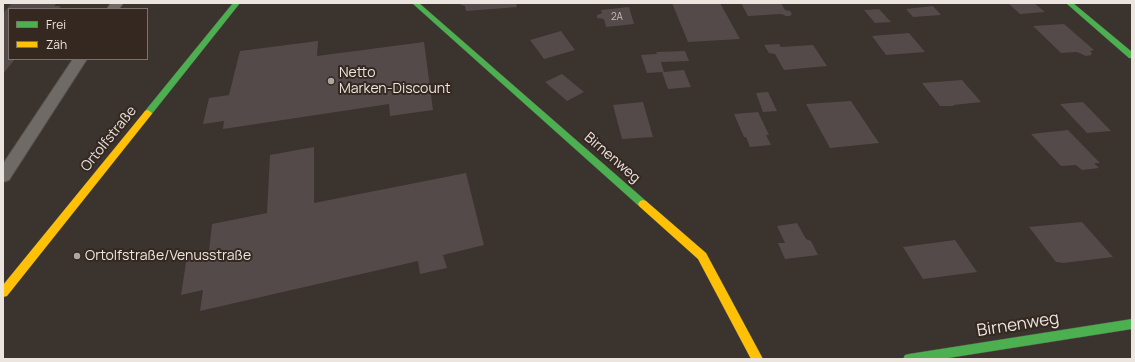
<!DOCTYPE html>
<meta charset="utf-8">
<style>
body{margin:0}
#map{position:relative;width:1135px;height:362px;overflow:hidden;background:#3a332e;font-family:Manrope,sans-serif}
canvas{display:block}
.frame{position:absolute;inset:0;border:4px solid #ece4df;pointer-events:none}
.legend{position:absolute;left:8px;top:8px;width:140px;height:52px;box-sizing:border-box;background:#342820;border:1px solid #7e736c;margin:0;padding:5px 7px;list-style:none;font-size:12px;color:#ece4df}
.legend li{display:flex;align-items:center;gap:8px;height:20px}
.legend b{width:20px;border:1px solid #7e736c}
</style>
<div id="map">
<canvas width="1135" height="362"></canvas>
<div class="frame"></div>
<ul class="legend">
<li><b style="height:5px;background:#4caf50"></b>Frei</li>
<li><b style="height:5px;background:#ffc107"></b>Zäh</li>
</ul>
</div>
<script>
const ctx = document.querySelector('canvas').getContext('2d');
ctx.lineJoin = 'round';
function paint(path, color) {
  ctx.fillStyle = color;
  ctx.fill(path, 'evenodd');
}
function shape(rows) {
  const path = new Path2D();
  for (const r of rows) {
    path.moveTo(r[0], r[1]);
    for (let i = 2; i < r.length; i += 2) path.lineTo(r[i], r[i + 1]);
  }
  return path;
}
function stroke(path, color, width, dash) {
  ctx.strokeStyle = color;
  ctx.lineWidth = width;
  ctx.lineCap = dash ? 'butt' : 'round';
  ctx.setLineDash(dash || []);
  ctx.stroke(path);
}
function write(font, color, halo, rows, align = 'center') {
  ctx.font = font + ' Manrope,sans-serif';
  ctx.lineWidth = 4;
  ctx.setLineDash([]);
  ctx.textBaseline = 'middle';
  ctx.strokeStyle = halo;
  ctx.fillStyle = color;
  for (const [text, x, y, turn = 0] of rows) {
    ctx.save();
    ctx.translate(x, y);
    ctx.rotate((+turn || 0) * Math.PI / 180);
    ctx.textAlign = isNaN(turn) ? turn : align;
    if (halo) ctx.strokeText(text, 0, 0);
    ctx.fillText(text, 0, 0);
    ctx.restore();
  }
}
paint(shape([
 [12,3,57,3,54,6,61,6,58,9,9,9,9,59,15,59,3,74,3,13],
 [456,3,516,3,517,7,466,11,465,6],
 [672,3,720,3,740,39,688,42],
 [741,3,781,3,785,10,790,11,792,14,790,16,786,16,781,14,748,16],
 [1034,3,1045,12,1020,14,1009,4],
 [933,6,941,15,913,17,906,9],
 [629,7,634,24,606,27,604,19,597,18,597,15,602,13,601,10],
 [879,9,891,22,875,23,864,10],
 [1064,24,1094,50,1090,51,1092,53,1091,55,1086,56,1077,52,1061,53,1033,26],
 [561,31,575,50,544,59,530,40],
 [909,33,925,52,886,55,872,36],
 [318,41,317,56,424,42,433,110,390,116,389,104,223,129,224,121,203,124,209,98,229,95,240,51],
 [779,44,781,47,813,45,827,66,784,70,775,54,769,53,764,45],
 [685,51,689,61,661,62,664,72,684,70,691,87,668,89,662,72,647,73,641,55,657,54,656,52],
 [562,74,584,92,567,101,545,82],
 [962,80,981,102,954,105,953,106,940,106,922,83],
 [768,92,777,111,763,112,756,93],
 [851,101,879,143,830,148,806,104],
 [643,102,653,137,622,139,613,105],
 [1083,102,1111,131,1087,133,1060,104],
 [758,112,769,135,766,135,771,145,750,147,746,137,744,137,734,114],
 [1068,130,1100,163,1094,163,1099,168,1082,170,1076,165,1061,166,1031,134],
 [314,147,314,203,466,173,484,245,443,255,447,268,420,274,418,261,200,311,203,290,181,295,187,256,209,251,212,224,267,213,270,155],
 [1082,222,1113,257,1063,263,1056,262,1029,227],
 [797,223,806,239,811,241,818,255,785,259,778,243,785,243,777,226],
 [955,240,977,272,923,279,903,247]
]), '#554a4a');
const lane = shape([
 [111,3,123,3,119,9,107,9,111,3],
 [73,59,87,59,9,180,3,182,3,164,73,59]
]);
const fast = shape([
 [233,3,240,3,151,115,145,115,144,113,145,111,233,3],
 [412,3,419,3,646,201,648,204,646,207,640,207,412,3],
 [1066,3,1073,3,1132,52,1132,58,1129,58,1066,3],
 [1132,319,1132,329,942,359,903,359,905,355,909,354,1132,319]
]);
const slow = shape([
 [148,110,152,113,151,115,7,296,3,297,3,285,145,111,148,110],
 [643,200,646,201,706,253,763,359,751,359,698,259,640,207,638,204,640,201,643,200]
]);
stroke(lane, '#55504c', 2);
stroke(fast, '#55504c', 1);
stroke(slow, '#55504c', 1);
paint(lane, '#706a66');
paint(fast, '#4caf50');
paint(slow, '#ffc107');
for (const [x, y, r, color] of [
 [331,81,4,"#aea6a1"],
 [77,256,4,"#aea6a1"]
]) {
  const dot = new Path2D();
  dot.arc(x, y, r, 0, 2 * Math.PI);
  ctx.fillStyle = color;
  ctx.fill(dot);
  stroke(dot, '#342820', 1.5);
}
write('10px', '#c6beba', null, [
 ["2A",617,17]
]);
write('14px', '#ece4df', '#342820', [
 ["Netto",339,73],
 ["Marken-Discount",339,89],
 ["Ortolfstraße/Venusstraße",85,256]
], 'left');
write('14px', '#ece4df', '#342820', [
 ["Ortolfstraße",109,139,-51],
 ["Birnenweg",612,158,41]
]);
write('17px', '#ece4df', '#342820', [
 ["Birnenweg",1018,325,-9]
]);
</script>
